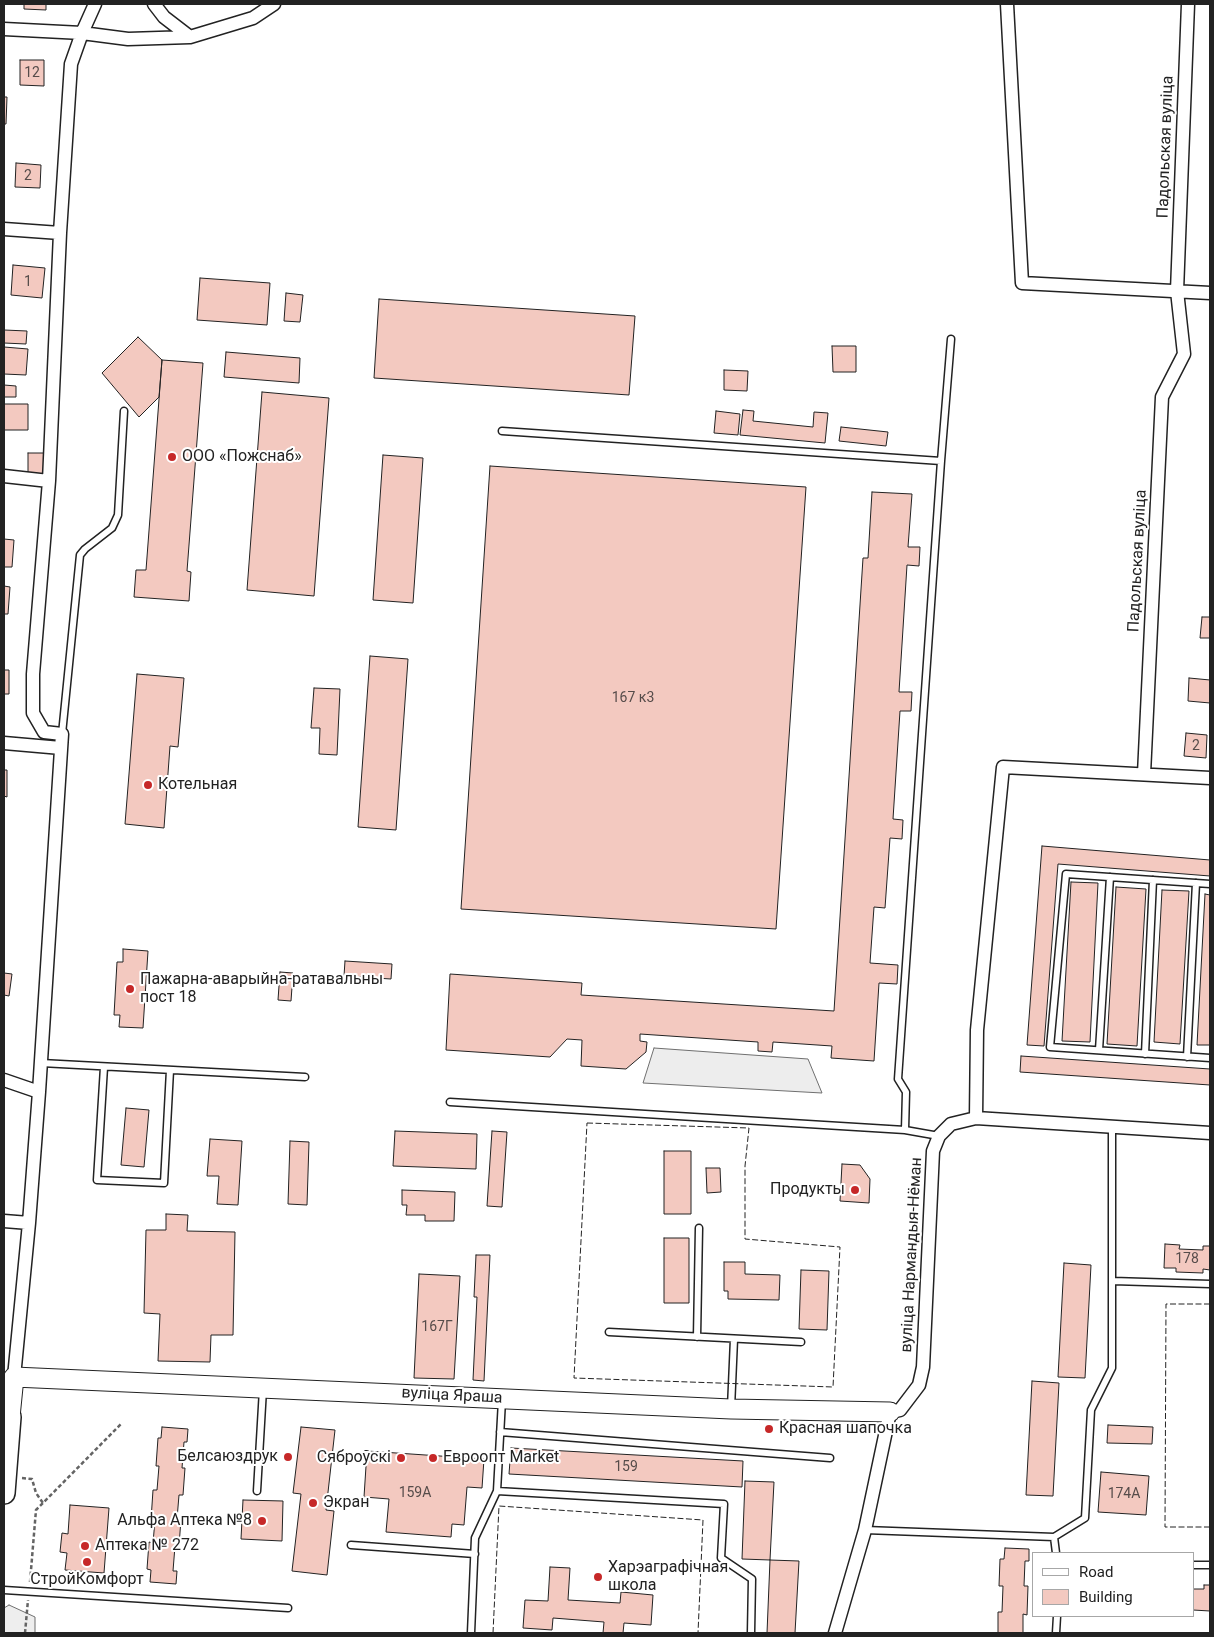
<!DOCTYPE html>
<meta charset="utf-8">
<style>
body{margin:0}
#map{position:relative;width:1214px;height:1637px;overflow:hidden;background:#fff;font-family:Roboto,sans-serif}
canvas{display:block}
.frame{position:absolute;inset:0;border:5px solid #222;pointer-events:none}
.legend{position:absolute;left:1032px;top:1552px;width:162px;height:65px;box-sizing:border-box;background:#fff;border:1px solid #a7a7a7;margin:0;padding:6px 9px;list-style:none;font-size:15px;color:#222}
.legend li{display:flex;align-items:center;gap:10px;height:25px}
.legend b{width:25px;border:1px solid #a7a7a7}
</style>
<div id="map">
<canvas width="1214" height="1637"></canvas>
<div class="frame"></div>
<ul class="legend">
<li><b style="height:6px;background:#fff"></b>Road</li>
<li><b style="height:14px;background:#f3c9c0"></b>Building</li>
</ul>
</div>
<script>
const ctx = document.querySelector('canvas').getContext('2d');
ctx.lineJoin = 'round';
function paint(path, color) {
  ctx.fillStyle = color;
  ctx.fill(path, 'evenodd');
}
function shape(rows) {
  const path = new Path2D();
  for (const r of rows) {
    path.moveTo(r[0], r[1]);
    for (let i = 2; i < r.length; i += 2) path.lineTo(r[i], r[i + 1]);
  }
  return path;
}
function stroke(path, color, width, dash) {
  ctx.strokeStyle = color;
  ctx.lineWidth = width;
  ctx.lineCap = dash ? 'butt' : 'round';
  ctx.setLineDash(dash || []);
  ctx.stroke(path);
}
function write(font, color, halo, rows, align = 'center') {
  ctx.font = font + ' Roboto,sans-serif';
  ctx.lineWidth = 4;
  ctx.setLineDash([]);
  ctx.textBaseline = 'middle';
  ctx.strokeStyle = halo;
  ctx.fillStyle = color;
  for (const [text, x, y, turn = 0] of rows) {
    ctx.save();
    ctx.translate(x, y);
    ctx.rotate((+turn || 0) * Math.PI / 180);
    ctx.textAlign = isNaN(turn) ? turn : align;
    if (halo) ctx.strokeText(text, 0, 0);
    ctx.fillText(text, 0, 0);
    ctx.restore();
  }
}
const green = shape([
 [9,1605,35,1617,35,1633,4,1633,4,1608,9,1605]
]);
paint(green, '#eee');
stroke(green, '#6f6f6f', 1);
const parking = shape([
 [654,1048,808,1059,822,1093,643,1083,654,1048]
]);
paint(parking, '#ededed');
stroke(parking, '#6f6f6f', 1);
const building = shape([
 [24,4,46,4,46,10,24,9,24,4],
 [20,60,44,60,44,86,20,85,20,60],
 [4,97,7,97,6,124,4,124,4,97],
 [16,163,41,165,40,188,15,187,16,163],
 [13,265,45,268,42,298,11,295,13,265],
 [200,278,270,283,267,325,197,320,200,278],
 [286,293,303,295,300,322,284,321,286,293],
 [379,299,635,316,629,395,374,378,379,299],
 [4,330,27,331,26,344,4,343,4,330],
 [138,337,162,360,159,397,139,417,102,373,138,337],
 [832,346,856,346,856,372,833,372,832,346],
 [4,347,28,349,26,375,4,374,4,347],
 [226,352,300,358,299,383,224,377,226,352],
 [162,360,203,363,187,571,191,572,189,601,134,597,136,570,146,570,162,360],
 [724,370,748,371,747,391,724,390,724,370],
 [4,385,16,386,16,397,4,397,4,385],
 [262,392,329,398,314,596,247,590,262,392],
 [4,404,28,404,28,430,4,430,4,404],
 [743,410,754,411,753,421,813,427,814,412,828,413,825,443,740,435,743,410],
 [716,411,740,414,738,435,714,433,716,411],
 [841,427,888,432,886,446,839,441,841,427],
 [28,453,46,453,46,474,28,475,28,453],
 [383,455,423,458,413,603,373,600,383,455],
 [490,466,806,487,776,929,461,909,490,466],
 [872,492,912,494,908,547,920,547,919,566,907,565,899,692,912,692,911,711,900,711,893,819,903,820,902,839,890,838,885,908,874,907,870,963,898,965,897,984,879,983,874,1061,831,1058,832,1046,773,1042,772,1052,758,1051,758,1042,640,1034,640,1041,647,1042,646,1052,626,1069,581,1066,582,1040,567,1039,550,1057,446,1050,450,974,582,983,581,995,834,1011,863,558,868,558,872,492],
 [4,539,14,540,12,567,4,567,4,539],
 [4,586,10,587,8,614,4,614,4,586],
 [1202,617,1210,617,1210,638,1200,638,1202,617],
 [370,656,408,659,396,830,358,827,370,656],
 [4,670,9,670,9,694,4,694,4,670],
 [137,674,184,678,178,747,170,746,164,828,125,824,137,674],
 [1189,678,1210,680,1210,703,1188,701,1189,678],
 [314,688,340,689,337,755,319,754,320,728,311,728,314,688],
 [1186,733,1207,735,1206,758,1184,756,1186,733],
 [4,770,7,770,7,797,4,796,4,770],
 [1042,846,1210,860,1210,876,1058,864,1044,1046,1027,1045,1042,846],
 [1071,882,1098,883,1090,1042,1062,1041,1071,882],
 [1116,887,1146,889,1137,1046,1107,1044,1116,887],
 [1162,890,1189,891,1180,1044,1154,1042,1162,890],
 [1205,894,1210,895,1210,1045,1197,1045,1205,894],
 [123,949,148,951,143,1028,119,1027,120,1015,114,1015,117,962,123,962,123,949],
 [345,961,392,964,391,979,344,976,345,961],
 [280,972,293,973,291,1001,278,1000,280,972],
 [4,973,12,974,9,996,4,995,4,973],
 [1021,1056,1210,1069,1210,1085,1020,1072,1021,1056],
 [126,1108,149,1110,144,1167,121,1165,126,1108],
 [395,1131,477,1134,476,1169,393,1166,395,1131],
 [492,1131,507,1132,502,1207,487,1206,492,1131],
 [210,1139,242,1141,238,1205,217,1204,219,1176,207,1176,210,1139],
 [290,1141,309,1142,307,1205,288,1204,290,1141],
 [664,1151,691,1151,691,1214,664,1214,664,1151],
 [842,1164,860,1165,870,1179,869,1203,840,1201,842,1164],
 [706,1168,720,1168,721,1192,707,1193,706,1168],
 [402,1190,455,1192,454,1221,425,1221,425,1215,406,1215,407,1205,402,1205,402,1190],
 [166,1214,188,1215,187,1231,235,1232,233,1335,211,1335,210,1362,158,1361,160,1314,144,1313,146,1230,166,1230,166,1214],
 [664,1238,689,1238,689,1303,664,1303,664,1238],
 [1165,1244,1180,1245,1179,1249,1203,1250,1203,1246,1210,1246,1210,1270,1203,1269,1203,1273,1176,1272,1176,1268,1164,1268,1165,1244],
 [476,1255,490,1255,484,1381,473,1380,477,1297,474,1297,476,1255],
 [724,1262,745,1262,745,1274,780,1275,779,1300,728,1299,728,1291,724,1291,724,1262],
 [1064,1263,1091,1265,1085,1378,1058,1377,1064,1263],
 [801,1270,829,1271,827,1330,799,1329,801,1270],
 [419,1274,460,1276,454,1379,414,1378,419,1274],
 [1032,1381,1059,1383,1053,1496,1026,1495,1032,1381],
 [1108,1425,1153,1427,1152,1444,1107,1443,1108,1425],
 [162,1427,188,1429,187,1442,184,1442,182,1468,185,1468,183,1495,179,1495,177,1519,181,1519,179,1546,175,1546,173,1571,177,1571,176,1584,150,1582,151,1570,147,1569,149,1542,153,1543,155,1520,151,1520,153,1490,157,1490,159,1466,156,1466,158,1438,161,1438,162,1427],
 [301,1427,335,1430,326,1510,334,1511,327,1575,292,1571,301,1494,293,1493,301,1427],
 [511,1448,743,1461,742,1487,509,1474,511,1448],
 [367,1451,484,1459,482,1488,467,1487,464,1525,452,1524,451,1537,386,1532,389,1499,364,1497,367,1451],
 [1101,1472,1149,1476,1146,1515,1098,1512,1101,1472],
 [745,1481,774,1482,770,1560,742,1559,745,1481],
 [243,1500,283,1501,282,1541,241,1539,243,1500],
 [70,1505,109,1508,104,1573,65,1570,67,1553,60,1552,62,1533,68,1534,70,1505],
 [1005,1548,1029,1549,1029,1561,1025,1561,1024,1586,1028,1586,1027,1615,1023,1614,1023,1633,998,1633,998,1612,1002,1612,1003,1586,999,1586,1000,1559,1004,1559,1005,1548],
 [770,1560,799,1561,795,1633,767,1633,770,1560],
 [550,1567,570,1568,568,1600,620,1603,621,1592,653,1595,651,1625,624,1623,623,1633,603,1633,604,1622,553,1618,552,1630,523,1628,525,1600,548,1601,550,1567],
 [1204,1585,1210,1585,1210,1611,1193,1610,1193,1589,1204,1589,1204,1585]
]);
paint(building, '#f3c9c0');
stroke(building, '#222', 1);
const lane = shape([
 [502,431,941,461,898,1079,906,1092,905,1130],
 [941,461,951,339],
 [62,734,80,555,85,549,112,528,118,515,124,411],
 [1210,884,1066,874,1050,1047,1210,1058],
 [1099,1050,1110,877],
 [1145,1054,1153,880],
 [1187,1057,1196,883],
 [41,1063,305,1077],
 [104,1067,97,1180,164,1183,170,1070],
 [450,1102,905,1130,939,1136],
 [1113,1281,1210,1284],
 [609,1332,801,1342],
 [697,1337,699,1228],
 [502,1400,497,1491,724,1504,721,1558,752,1579,751,1633],
 [731,1408,734,1339],
 [500,1432,830,1458],
 [257,1491,263,1389],
 [865,1530,1054,1537,1056,1553],
 [1054,1537,1085,1518,1091,1410,1112,1368,1112,1127],
 [351,1545,475,1554],
 [1193,1565,1210,1565],
 [4,1590,288,1608],
 [471,1633,475,1538,497,1491],
 [1056,1633,1057,1616]
]);
const street = shape([
 [154,4,164,17,190,37],
 [1007,4,1022,283,1210,293],
 [4,29,82,33,128,39,190,37,253,18,274,4],
 [4,229,60,233],
 [4,476,49,481],
 [4,743,61,748],
 [1144,774,1162,397,1184,354,1177,291,1188,4],
 [4,1080,39,1092],
 [976,1118,977,1030,1003,767,1210,778],
 [4,1221,29,1223],
 [14,1377,29,1223,39,1092,62,734,44,732,33,713,33,674,49,481,60,233,71,64,82,33,95,4],
 [835,1633,865,1530,890,1412,900,1410,919,1385,923,1367,933,1151,939,1136,951,1124,976,1118,1210,1133]
]);
const secondary = shape([
 [10,1417,14,1377,731,1409,890,1412]
]);
const primary = shape([
 [4,1416,10,1417,4,1493]
]);
stroke(lane, '#222', 9);
stroke(street, '#222', 15);
stroke(secondary, '#222', 21);
stroke(primary, '#222', 24);
stroke(shape([
 [22,1478,32,1479,36,1493,43,1503],
 [30,1582,36,1510,122,1423],
 [25,1633,28,1600]
]), '#646464', 2.5, [4, 2.5]);
stroke(lane, '#fff', 6);
stroke(street, '#fff', 12);
stroke(secondary, '#fff', 19);
stroke(primary, '#fff', 21);
stroke(shape([
 [587,1123,749,1128,745,1166,745,1239,840,1247,833,1387,574,1378,587,1123],
 [1210,1304,1166,1304,1165,1527,1210,1527],
 [493,1633,499,1506,703,1520,698,1633]
]), '#222', 1, [6, 2.5]);
for (const [x, y, r, color] of [
 [172,457,5,"#c62828"],
 [148,785,5,"#c62828"],
 [130,989,5,"#c62828"],
 [855,1190,5,"#c62828"],
 [769,1429,5,"#c62828"],
 [288,1457,5,"#c62828"],
 [401,1458,5,"#c62828"],
 [433,1458,5,"#c62828"],
 [313,1503,5,"#c62828"],
 [262,1521,5,"#c62828"],
 [85,1546,5,"#c62828"],
 [87,1562,5,"#c62828"],
 [598,1577,5,"#c62828"]
]) {
  const dot = new Path2D();
  dot.arc(x, y, r, 0, 2 * Math.PI);
  ctx.fillStyle = color;
  ctx.fill(dot);
  stroke(dot, '#fff', 2);
}
write('14px', '#564c4a', null, [
 ["12",32,73],
 ["2",28,176],
 ["1",28,282],
 ["167 к3",633,698],
 ["2",1196,746],
 ["178",1187,1259],
 ["167Г",437,1327],
 ["159",626,1467],
 ["159А",415,1493],
 ["174А",1124,1494]
]);
write('16px', '#222', '#fff', [
 ["Падольская вуліца",1166,147,-88],
 ["Падольская вуліца",1138,561,-87],
 ["вуліца Нармандыя-Нёман",912,1255,-87],
 ["вуліца Яраша",452,1396,3]
]);
write('16px', '#222', '#fff', [
 ["ООО «Пожснаб»",182,457],
 ["Котельная",158,785],
 ["Пажарна-аварыйна-ратавальны",140,980],
 ["пост 18",140,998],
 ["Продукты",845,1190,"right"],
 ["Красная шапочка",779,1429],
 ["Белсаюздрук",278,1457,"right"],
 ["Сяброўскі",391,1458,"right"],
 ["Евроопт Market",443,1458],
 ["Экран",323,1503],
 ["Альфа Аптека №8",252,1521,"right"],
 ["Аптека № 272",95,1546],
 ["Харэаграфічная",608,1568],
 ["школа",608,1586],
 ["СтройКомфорт",87,1580,"center"]
], 'left');
</script>
